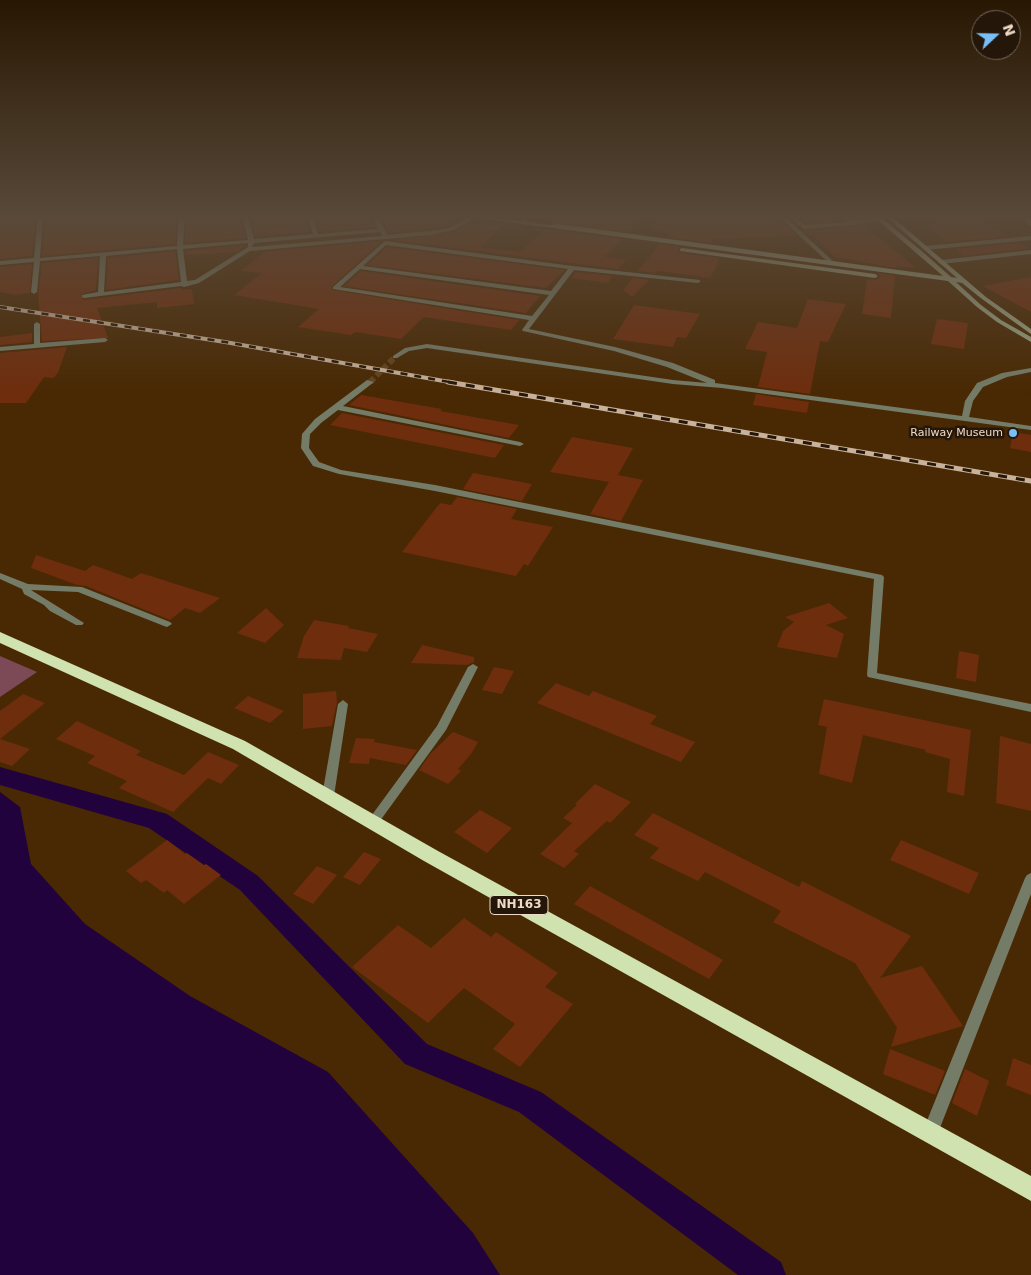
<!DOCTYPE html>
<style>
body{margin:0}
#map{position:relative;width:1031px;height:1275px;overflow:hidden;background:#492903;font-family:"DejaVu Sans",sans-serif}
canvas{display:block}
.north{position:absolute;left:971px;top:10px;width:50px;height:50px;box-sizing:border-box;background:#241608;border:1px solid #756454;border-radius:50%;rotate:69deg;font-size:14px;font-weight:700;line-height:20px;text-align:center;color:#efdac7}
.north::after{content:'';display:block;margin:auto;width:18px;height:22px;background:#78bff8;clip-path:polygon(50% 0,100% 100%,50% 72%,0 100%)}
</style>
<div id="map">
<canvas width="1031" height="1275"></canvas>
<div class="north">N</div>
</div>
<script>
const ctx = document.querySelector('canvas').getContext('2d');
ctx.lineJoin = 'round';
function paint(path, color) {
  ctx.fillStyle = color;
  ctx.fill(path, 'evenodd');
}
function shape(rows) {
  const path = new Path2D();
  for (const r of rows) {
    path.moveTo(r[0], r[1]);
    for (let i = 2; i < r.length; i += 2) path.lineTo(r[i], r[i + 1]);
  }
  return path;
}
function stroke(path, color, width, dash) {
  ctx.strokeStyle = color;
  ctx.lineWidth = width;
  ctx.lineCap = dash ? 'butt' : 'round';
  ctx.setLineDash(dash || []);
  ctx.stroke(path);
}
function write(font, color, halo, rows, align = 'center') {
  ctx.font = font + ' "DejaVu Sans",sans-serif';
  ctx.lineWidth = 5;
  ctx.setLineDash([]);
  ctx.textBaseline = 'middle';
  ctx.strokeStyle = halo;
  ctx.fillStyle = color;
  for (const [text, x, y, turn = 0] of rows) {
    ctx.save();
    ctx.translate(x, y);
    ctx.rotate((+turn || 0) * Math.PI / 180);
    ctx.textAlign = isNaN(turn) ? turn : align;
    if (halo) ctx.strokeText(text, 0, 0);
    ctx.fillText(text, 0, 0);
    ctx.restore();
  }
}
paint(shape([
 [0,656,37,672,0,697]
]), '#7b4a56');
paint(shape([
 [0,792,20,807,31,864,85,924,190,996,328,1072,473,1233,500,1275,0,1275]
]), '#22023c');
paint(shape([
 [0,767,167,814,258,876,427,1044,541,1092,781,1262,786,1275,738,1275,519,1112,405,1064,240,890,149,828,0,785,0,767]
]), '#22023c');
paint(shape([
 [0,215,36,215,32,256,0,259],
 [67,215,88,215,89,219,94,218,94,221,150,215,177,215,175,244,42,256,45,220],
 [187,215,240,215,246,238,185,243],
 [250,215,305,215,310,232,255,237],
 [315,215,370,215,375,227,319,232],
 [380,215,401,215,457,222,449,226,388,233],
 [559,215,611,217,621,215,641,218,628,232,552,223],
 [660,215,775,215,797,236,712,239,713,243,666,237,669,233,651,230],
 [796,215,840,215,844,220,806,223],
 [930,215,971,215,1008,236,946,242,923,223,938,222],
 [469,223,501,227,481,247,520,252,545,229,622,239,605,257,626,260,618,269,393,240,454,232],
 [863,225,916,268,896,266,895,268,835,257,814,235,808,235,801,229,804,231],
 [382,241,332,286,332,290,519,320,511,330,424,317,401,339,355,332,351,335,298,327,319,309,234,295,262,273,241,271,264,252],
 [1020,243,1029,248,963,256,955,249],
 [660,244,680,247,678,249,680,253,718,258,719,262,710,278,658,271,656,273,638,271],
 [246,245,237,252,186,255,185,251],
 [387,247,565,270,546,288,367,265],
 [175,251,179,280,106,290,108,258],
 [98,258,96,290,81,294,83,300,181,288,181,290,192,289,194,304,157,308,157,302,97,308,108,338,42,341,38,294,42,263],
 [32,264,30,293,15,295,0,292,0,267],
 [361,271,540,296,526,313,344,286],
 [575,272,613,276,608,283,571,278],
 [878,273,895,276,891,318,862,314,867,279,876,280,880,277],
 [1031,277,1031,312,983,286],
 [633,278,649,280,632,297,623,290],
 [808,299,846,304,828,342,820,341,810,394,758,387,767,352,745,349,758,322,797,328],
 [634,305,700,314,686,338,677,337,673,347,613,339],
 [937,319,968,323,964,349,931,344],
 [32,333,32,342,0,345,0,337],
 [67,347,58,373,53,378,44,377,26,403,0,403,0,353],
 [756,394,809,402,807,413,753,405],
 [361,395,442,409,440,411,519,425,509,438,349,405],
 [342,413,504,445,495,458,330,425],
 [1013,432,1031,435,1031,452,1010,448],
 [572,437,633,448,618,475,643,480,621,521,590,514,609,482,550,472],
 [473,473,532,484,522,501,463,489],
 [457,497,517,509,511,519,553,527,528,566,524,564,516,576,402,552,440,503,451,505],
 [36,555,85,571,93,565,132,579,141,573,220,598,200,613,185,608,170,620,86,586,77,585,31,568],
 [829,603,848,618,826,625,844,634,837,658,777,647,783,631,794,622,785,617],
 [266,608,284,625,265,643,237,633],
 [314,620,349,626,348,628,378,634,367,652,344,648,341,660,297,658,304,636],
 [422,645,474,657,474,662,467,665,411,663],
 [959,651,979,655,976,682,956,678],
 [494,667,514,671,502,694,482,690],
 [556,683,589,696,593,691,657,716,650,724,695,742,681,762,537,703],
 [336,691,337,702,332,726,303,729,303,694],
 [23,694,45,703,0,739,0,711],
 [248,696,284,711,270,723,234,708],
 [824,699,971,730,964,796,947,792,950,759,925,752,926,750,863,735,852,783,819,774,827,727,818,725],
 [77,721,141,751,136,755,184,775,208,752,239,765,221,784,208,778,173,812,119,788,127,781,87,763,95,756,56,739],
 [453,732,478,742,471,754,458,769,461,771,448,784,419,770,431,753],
 [1000,736,1031,744,1031,811,996,803],
 [356,738,375,739,374,742,417,750,406,765,370,758,369,764,349,763],
 [0,739,30,749,12,766,0,762],
 [595,784,631,802,610,823,607,821,574,851,579,854,564,868,540,854,572,823,563,818,577,805,575,804],
 [480,810,512,828,487,853,454,832],
 [653,813,799,887,802,881,911,936,880,978,922,966,963,1026,891,1047,897,1028,855,963,773,922,781,911,705,872,698,881,650,858,659,848,634,835],
 [167,840,185,854,187,853,204,865,206,864,221,875,184,904,167,890,164,893,146,880,141,883,126,871],
 [901,840,979,873,969,894,890,860],
 [364,852,381,859,360,885,343,877],
 [317,866,337,875,313,904,293,894],
 [590,886,723,960,709,979,574,904],
 [464,918,491,937,496,932,558,973,545,987,573,1004,520,1067,493,1049,515,1024,464,988,428,1023,352,967,398,925,431,948],
 [890,1049,945,1071,935,1095,883,1074],
 [1013,1058,1031,1065,1031,1095,1006,1085],
 [965,1069,989,1081,977,1116,952,1103]
]), '#6e2d0d');
stroke(shape([
 [370,382,395,357]
]), '#624420', 6, [6, 3]);
paint(shape([
 [38,215,65,215,43,218,40,258,177,246,179,215,185,215,183,245,248,240,242,215,248,215,254,239,313,234,307,215,313,215,318,234,378,229,372,215,378,215,387,235,430,231,450,228,473,215,480,215,454,230,430,235,250,251,199,283,184,287,181,286,84,298,82,297,82,295,98,292,100,256,40,261,37,292,34,294,31,292,34,262,0,265,0,261,34,258,38,215],
 [380,232,382,236,252,247,254,243,380,232],
 [248,243,248,247,195,280,187,281,183,249,248,243],
 [177,249,181,282,104,292,106,256,177,249],
 [521,215,527,215,527,225,522,224,521,215],
 [777,215,783,215,834,262,834,264,830,264,777,215],
 [786,215,792,215,805,225,848,222,842,215,848,215,853,220,879,218,882,220,853,225,804,229,786,215],
 [1027,218,1031,218,1031,226,1024,220,1027,218],
 [1031,236,1031,240,925,250,922,248,925,246,1031,236],
 [385,241,572,266,700,280,700,282,698,283,574,270,529,329,615,347,673,363,715,380,715,383,962,416,965,401,977,383,1002,373,1031,368,1031,372,1007,377,983,387,973,401,969,417,1031,426,1031,430,722,388,673,384,427,348,409,351,397,358,393,358,393,356,405,348,427,344,673,380,707,383,667,367,614,351,523,331,522,330,529,320,333,289,333,287,385,241],
 [386,245,568,269,551,291,363,266,386,245],
 [360,269,549,295,532,316,340,287,360,269],
 [1031,250,1031,254,941,264,938,262,941,260,1031,250],
 [37,322,40,324,40,343,105,338,108,340,105,342,0,351,0,347,34,344,34,324,37,322],
 [367,380,374,382,343,406,520,442,524,444,520,446,338,410,321,423,310,434,309,448,319,462,341,470,435,485,882,575,884,577,877,673,1031,704,1031,712,868,677,867,675,874,579,435,491,339,474,313,466,301,448,302,434,315,419,367,380],
 [0,573,28,584,82,587,170,622,172,624,167,627,164,626,78,592,31,590,84,623,82,625,76,625,50,611,44,605,24,594,22,589,0,579,0,573],
 [473,664,478,667,446,730,377,825,373,826,369,825,367,822,369,819,437,726,468,667,473,664],
 [343,700,348,704,334,796,332,799,328,800,324,799,322,796,338,704,343,700],
 [1031,873,1031,894,938,1133,935,1138,930,1140,925,1138,922,1133,1025,878,1027,875,1031,873]
]), '#747b67');
paint(shape([
 [457,215,475,215,548,225,558,224,943,276,872,215,878,215,924,253,951,277,957,278,884,215,890,215,986,297,1031,329,1031,334,982,299,962,283,956,282,981,305,1001,320,1031,337,1031,342,997,322,977,307,948,281,457,215],
 [682,248,875,274,878,276,875,278,680,251,680,249,682,248]
]), '#99a585');
paint(shape([
 [0,632,245,741,438,851,1031,1176,1031,1201,424,861,233,749,0,643,0,632]
]), '#d0e2b0');
const railFar1 = shape([
 [0,307,225,342,455,383]
]);
const rail = shape([
 [448,382,1031,481]
]);
stroke(railFar1, '#c9b29b', 4);
stroke(rail, '#c9b29b', 5);
stroke(railFar1, '#241608', 2.5, [7]);
stroke(rail, '#241608', 3, [9]);
const sky = ctx.createLinearGradient(0, 0, 0, 394);
sky.addColorStop(0, '#281702');
sky.addColorStop(0.55, '#594939');
sky.addColorStop(1, '#59493900');
ctx.fillStyle = sky;
ctx.fillRect(0, 0, 1031, 394);
for (const [x, y, r, color] of [
 [1013,433,5,"#78bff8"]
]) {
  const dot = new Path2D();
  dot.arc(x, y, r, 0, 2 * Math.PI);
  ctx.fillStyle = color;
  ctx.fill(dot);
  stroke(dot, '#241608', 2);
}
write('11px', '#efdac7', '#241608', [
 ["Railway Museum",1003,433]
], 'right');
for (const [x, y, w] of [
 [519,905,58]
]) {
  const box = new Path2D();
  box.roundRect(x - w / 2, y - 9.5, w, 19, 4);
  ctx.fillStyle = '#241608';
  ctx.fill(box);
  stroke(box, '#efdac7', 1);
}
write('bold 12px', '#efdac7', null, [
 ["NH163",519,905]
]);
</script>
